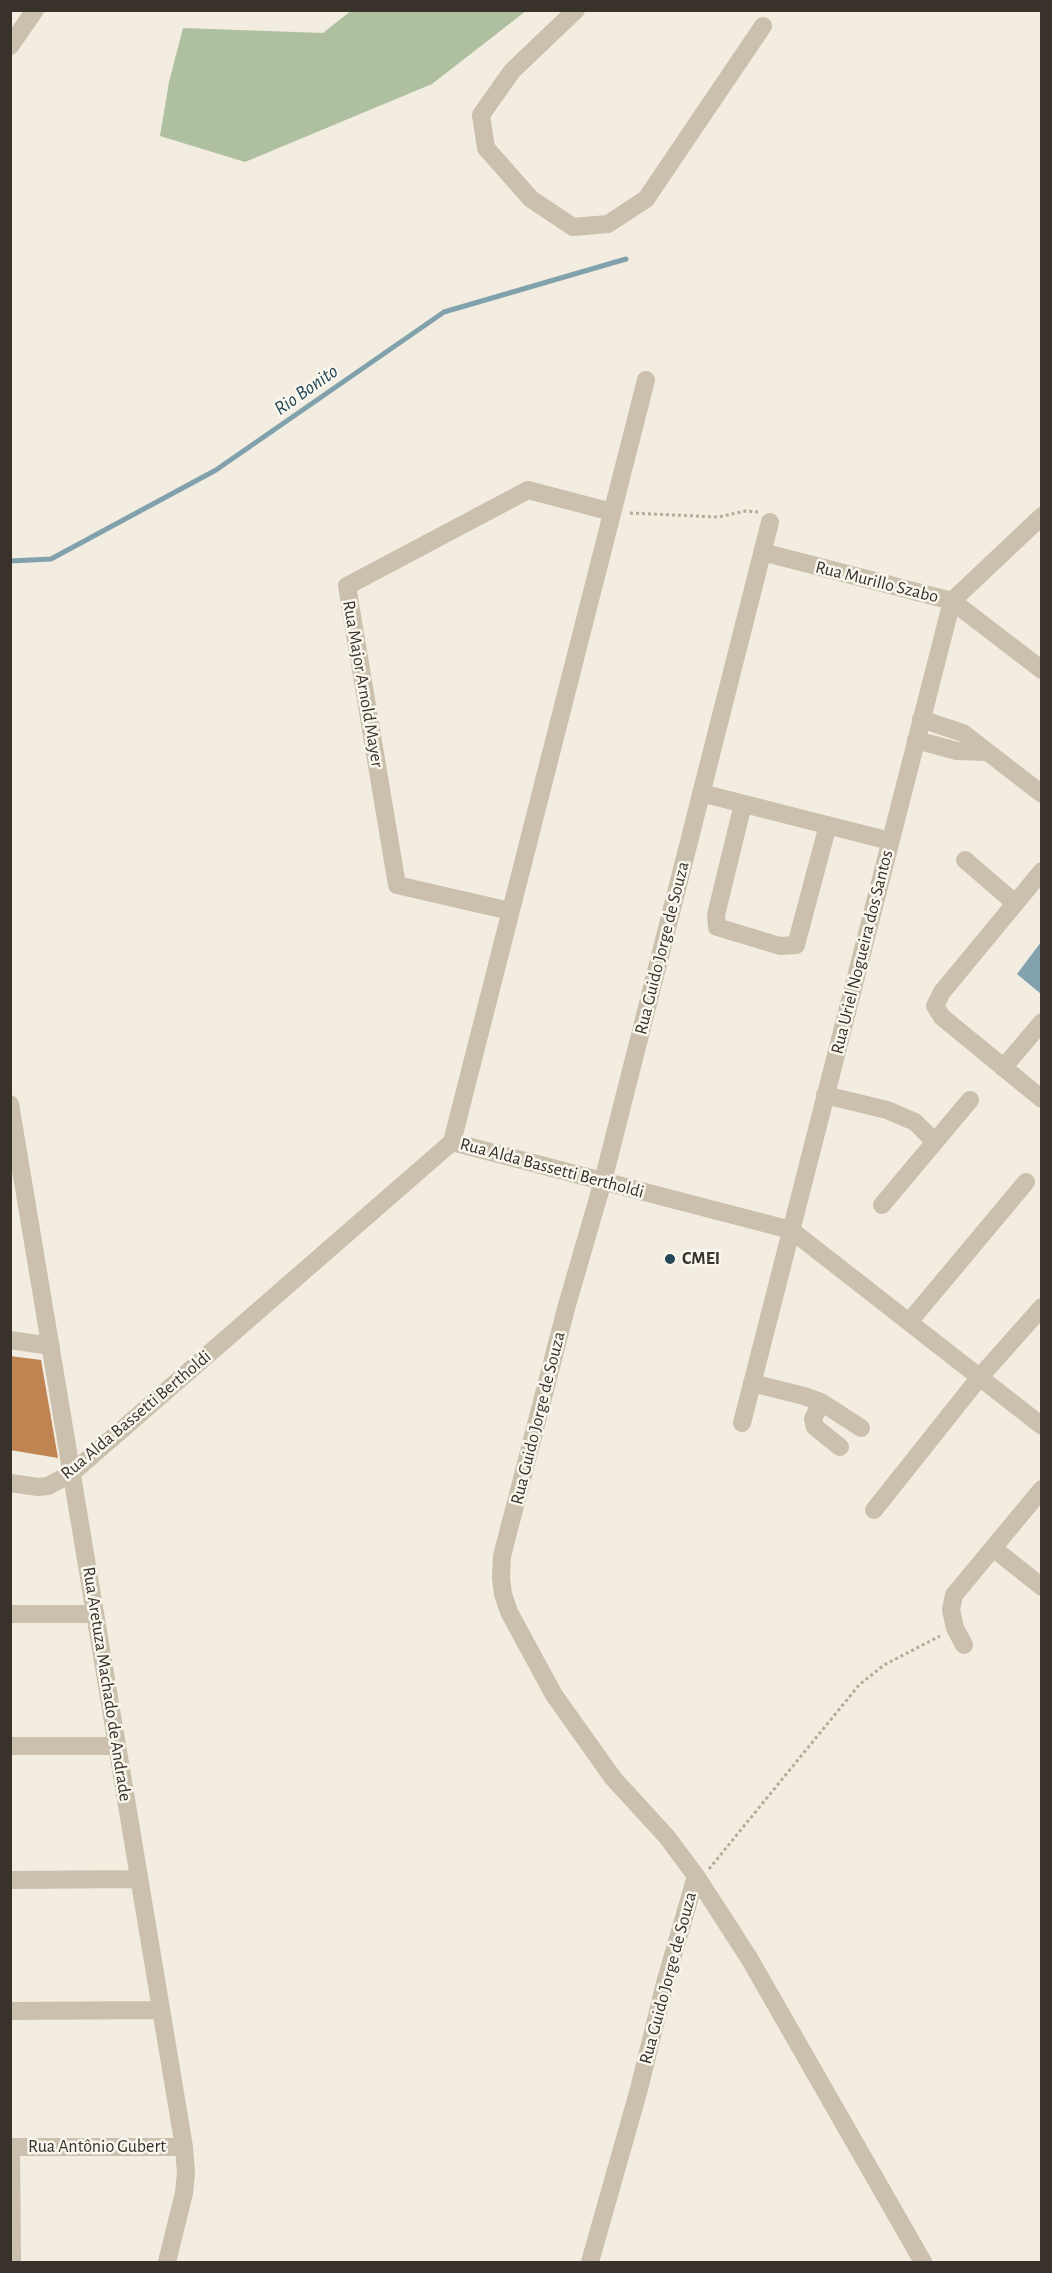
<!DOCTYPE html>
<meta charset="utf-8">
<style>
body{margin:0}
#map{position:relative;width:1052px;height:2273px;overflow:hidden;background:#f2ede0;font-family:"Alegreya Sans",sans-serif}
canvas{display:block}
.frame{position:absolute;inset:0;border:12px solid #38322b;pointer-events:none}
</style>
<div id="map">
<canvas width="1052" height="2273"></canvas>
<div class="frame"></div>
</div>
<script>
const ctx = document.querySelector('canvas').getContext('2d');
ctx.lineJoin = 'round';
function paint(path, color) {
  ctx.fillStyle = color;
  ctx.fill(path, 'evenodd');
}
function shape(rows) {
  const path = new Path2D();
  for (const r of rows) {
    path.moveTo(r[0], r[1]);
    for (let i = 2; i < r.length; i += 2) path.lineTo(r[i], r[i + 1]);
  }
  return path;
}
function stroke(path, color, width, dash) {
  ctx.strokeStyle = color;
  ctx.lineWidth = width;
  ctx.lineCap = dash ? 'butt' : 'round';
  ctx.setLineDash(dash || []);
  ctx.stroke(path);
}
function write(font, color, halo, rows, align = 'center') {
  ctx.font = font + ' "Alegreya Sans",sans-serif';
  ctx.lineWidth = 5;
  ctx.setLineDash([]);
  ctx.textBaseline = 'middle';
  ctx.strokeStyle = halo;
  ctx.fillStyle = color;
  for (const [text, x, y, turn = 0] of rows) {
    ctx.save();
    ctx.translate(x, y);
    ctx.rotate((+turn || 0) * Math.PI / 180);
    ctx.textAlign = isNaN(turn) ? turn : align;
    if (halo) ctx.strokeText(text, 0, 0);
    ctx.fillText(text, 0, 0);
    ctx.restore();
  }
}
paint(shape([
 [352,10,526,11,432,84,245,162,160,136,169,82,183,28,323,33]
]), '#afc0a1');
paint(shape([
 [1041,942,1041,994,1017,974]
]), '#81a2ad');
stroke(shape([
 [10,561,51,559,216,470,444,312,626,259]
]), '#81a2ad', 5);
paint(shape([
 [10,1356,41,1360,58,1458,10,1450]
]), '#bf8452');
stroke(shape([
 [630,513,718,517,746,511,758,512],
 [709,1869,859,1685,884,1665,940,1636]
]), '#b5ab97', 3, [3, 3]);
stroke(shape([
 [576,10,512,71,481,115,486,148,531,199,573,227,608,224,646,199,763,26],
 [10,46,35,10],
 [762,552,952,601,1042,670],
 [921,719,963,733,1042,794],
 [916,740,957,751,987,752],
 [701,793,890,841],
 [743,804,716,915,717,927,780,946,796,945,828,825],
 [965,860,1015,903],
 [1042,871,942,992,935,1006,942,1017,1042,1099],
 [510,911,397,885,347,586,528,490,612,512],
 [1003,1068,1042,1022],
 [825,1095,887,1110,915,1122,935,1142],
 [10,1104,184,2147,186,2173,184,2193,167,2262],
 [452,1142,646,380],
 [882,1205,970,1100],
 [909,1322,1026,1182],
 [10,1340,51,1346],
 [752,1383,804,1396,821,1402,861,1428],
 [821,1402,813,1419,815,1427,840,1447],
 [742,1423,952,601,1042,516],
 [10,1483,38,1487,48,1486,72,1473,452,1142,791,1230,1042,1426],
 [874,1510,979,1378,1042,1307],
 [993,1548,1042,1587],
 [10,1614,95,1614],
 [964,1645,955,1628,951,1610,954,1595,1042,1489],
 [10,1746,117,1746],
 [696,1876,749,1958,923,2262],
 [10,1880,139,1879],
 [10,2011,161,2010],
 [10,2147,184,2147],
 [11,2147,12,2262],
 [590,2262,639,2089,665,1983,696,1876,667,1837,613,1778,554,1695,509,1612,503,1594,501,1578,502,1556,567,1305,603,1181,770,522]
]), '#cac0ad', 18);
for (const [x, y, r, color] of [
 [670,1259,6,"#234858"]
]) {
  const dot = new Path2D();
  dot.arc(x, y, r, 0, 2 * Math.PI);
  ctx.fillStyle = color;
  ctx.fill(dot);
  stroke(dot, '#f9f6ed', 2);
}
write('18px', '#38322b', '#f9f6ed', [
 ["Rua Murillo Szabo",877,582,14],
 ["Rua Major Arnold Mayer",363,684,80],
 ["Rua Guido Jorge de Souza",662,948,-76],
 ["Rua Uriel Nogueira dos Santos",862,952,-76],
 ["Rua Alda Bassetti Bertholdi",552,1168,15],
 ["Rua Alda Bassetti Bertholdi",136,1415,-40],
 ["Rua Guido Jorge de Souza",538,1418,-76],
 ["Rua Aretuza Machado de Andrade",107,1684,81],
 ["Rua Guido Jorge de Souza",668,1978,-75],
 ["Rua Antônio Gubert",97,2147]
]);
write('bold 18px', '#38322b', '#f9f6ed', [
 ["CMEI",682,1259]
], 'left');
write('italic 20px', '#234858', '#f9f6ed', [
 ["Rio Bonito",306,390,-35]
]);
</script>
